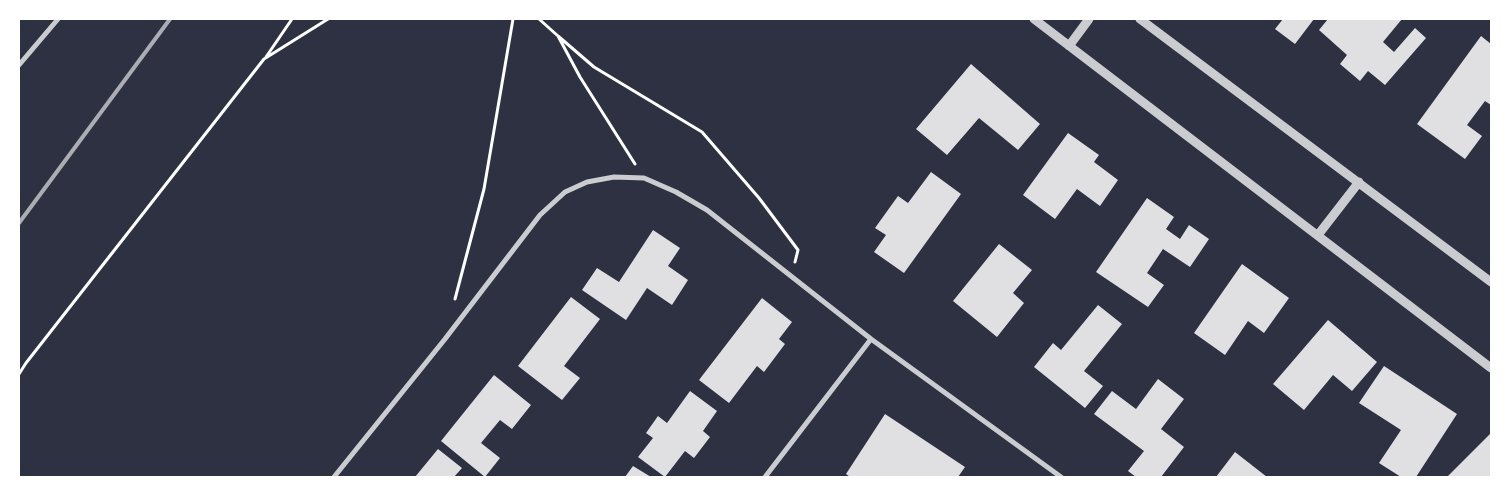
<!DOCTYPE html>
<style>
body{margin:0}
#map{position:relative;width:1510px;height:496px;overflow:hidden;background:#2d3142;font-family:Quicksand,sans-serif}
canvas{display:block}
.frame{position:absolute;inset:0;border:20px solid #fff;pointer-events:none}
</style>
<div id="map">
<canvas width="1510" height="496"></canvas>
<div class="frame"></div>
</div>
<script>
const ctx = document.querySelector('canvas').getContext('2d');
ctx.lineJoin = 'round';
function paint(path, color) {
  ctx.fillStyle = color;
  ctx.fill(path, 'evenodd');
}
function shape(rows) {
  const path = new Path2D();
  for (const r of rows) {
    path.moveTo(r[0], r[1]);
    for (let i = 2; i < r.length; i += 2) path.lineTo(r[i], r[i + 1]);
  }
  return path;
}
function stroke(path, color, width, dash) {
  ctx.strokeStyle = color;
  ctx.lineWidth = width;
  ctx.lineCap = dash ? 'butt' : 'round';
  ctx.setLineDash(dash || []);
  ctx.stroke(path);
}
paint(shape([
 [1283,19,1314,19,1295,44,1275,29],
 [1328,19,1402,19,1383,42,1394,52,1415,28,1426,38,1385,85,1368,71,1360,81,1340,64,1347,55,1319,30],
 [1481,36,1491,44,1491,105,1485,101,1467,125,1482,136,1465,159,1417,124],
 [971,64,1040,124,1018,150,979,118,947,155,916,129],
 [1068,133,1099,155,1094,162,1118,180,1100,206,1077,189,1055,219,1023,195],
 [931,172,961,194,904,273,874,252,886,235,875,228,898,196,908,203],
 [1147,198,1174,217,1166,229,1180,239,1189,225,1209,239,1190,267,1163,249,1147,273,1164,285,1148,307,1096,272],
 [653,230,680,248,668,266,688,280,672,305,647,288,626,320,582,290,597,268,619,282],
 [999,244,1032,270,1013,293,1024,303,997,337,953,301],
 [1242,264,1289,298,1264,333,1248,321,1225,355,1194,333],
 [571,297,600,319,564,366,580,378,562,400,518,366],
 [762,298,792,322,779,339,785,344,764,372,757,366,729,403,699,380],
 [1098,305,1122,324,1084,371,1103,386,1085,408,1034,367,1053,343,1061,350],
 [1328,320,1377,362,1352,391,1333,375,1304,410,1273,384],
 [1384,366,1457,414,1416,477,1401,477,1379,463,1401,430,1359,403],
 [494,375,531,405,512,429,500,420,481,443,500,458,485,477,441,441],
 [1158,379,1184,399,1161,429,1184,447,1161,477,1136,477,1128,471,1144,451,1094,414,1112,391,1136,409],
 [690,391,717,411,703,431,710,437,694,458,685,451,665,477,638,457,653,438,646,433,658,416,667,423],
 [885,414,965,467,958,477,850,477,846,474],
 [1491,433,1491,477,1447,477],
 [438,449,462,468,454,477,415,477],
 [1235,452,1267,477,1216,477],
 [633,466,651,477,625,477]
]), '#e0e0e3');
stroke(shape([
 [539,19,558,36,580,77,635,164],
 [558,36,594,67,702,132,759,198,798,250,795,262],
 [266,57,292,19],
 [455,299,484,189,513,19],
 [19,374,26,363,264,59,328,19]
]), '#fff', 3);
stroke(shape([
 [19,65,58,19],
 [334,477,445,339,540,215,565,192,587,182,614,177,644,178,676,192,707,210,871,339,1061,477],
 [765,477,871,339]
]), '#caccd0', 5);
stroke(shape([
 [1034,19,1491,368],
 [1140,19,1491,282],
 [1069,46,1089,19],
 [1318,235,1359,182]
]), '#caccd0', 9);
stroke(shape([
 [19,223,170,19]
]), '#abadb3', 4);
</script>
